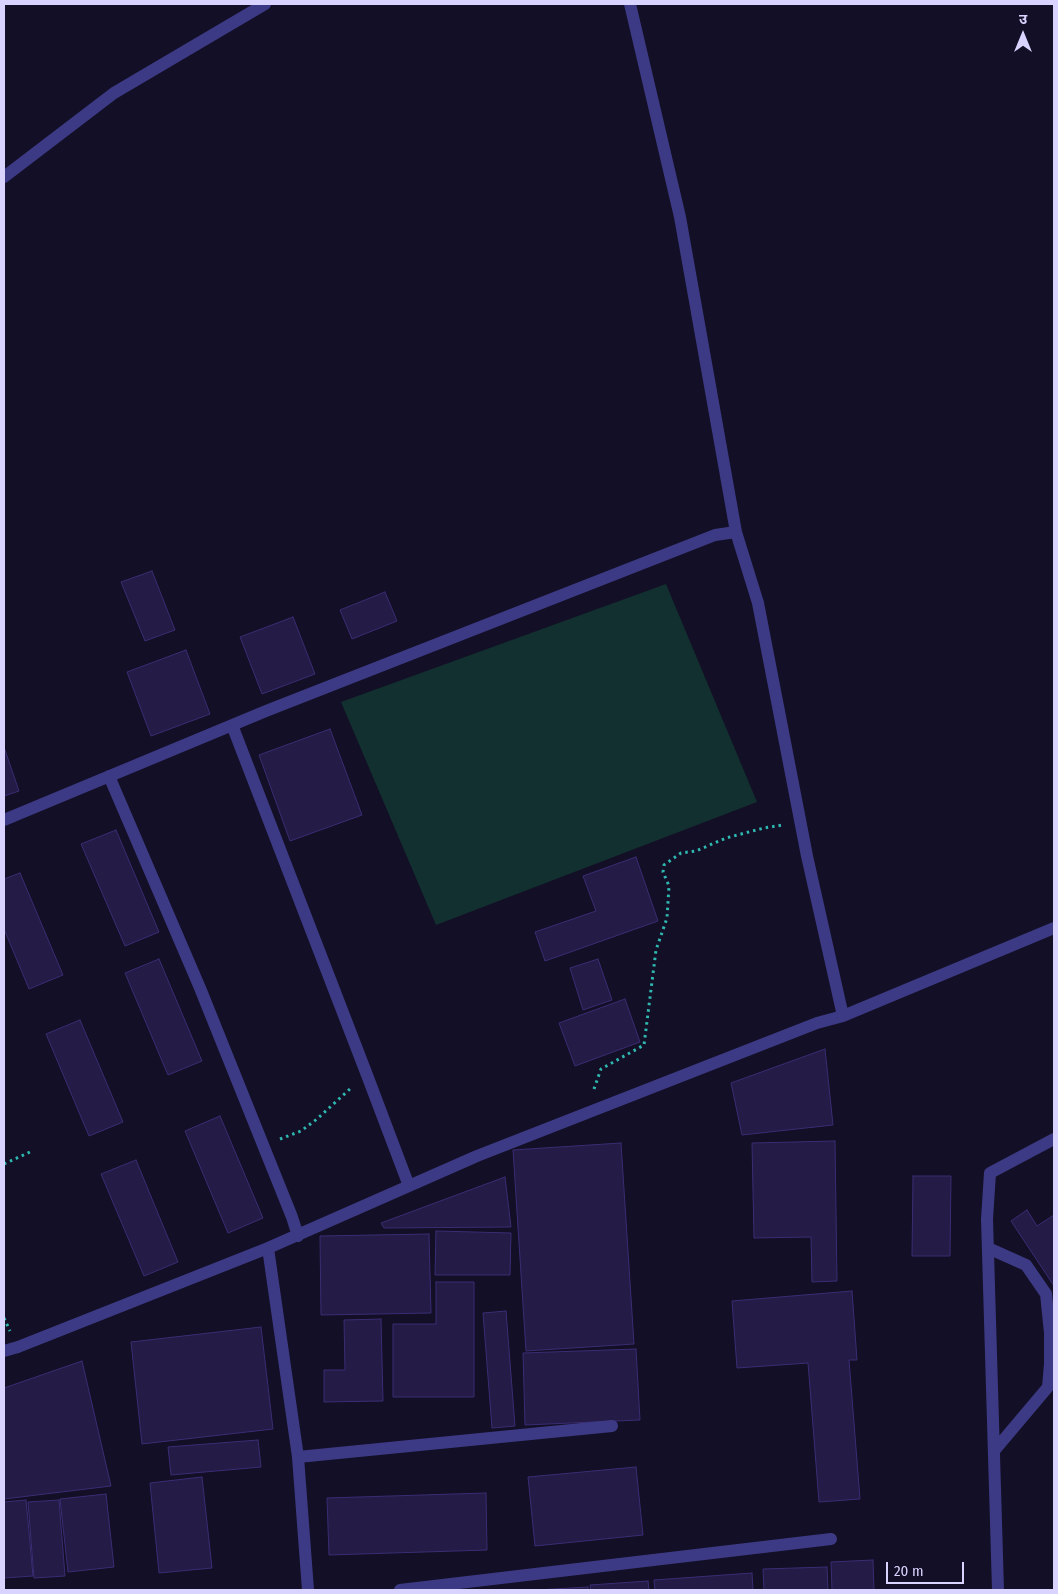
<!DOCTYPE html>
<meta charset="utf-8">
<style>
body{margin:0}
#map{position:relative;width:1058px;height:1594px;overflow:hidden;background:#130f26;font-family:"Fira Sans Condensed","Noto Sans Devanagari",sans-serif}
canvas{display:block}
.frame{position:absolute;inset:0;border:5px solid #d9d4ff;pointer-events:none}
.north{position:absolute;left:998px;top:10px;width:50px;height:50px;-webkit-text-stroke:4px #130f26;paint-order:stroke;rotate:0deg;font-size:14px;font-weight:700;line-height:20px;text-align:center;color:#d9d4ff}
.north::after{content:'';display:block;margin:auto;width:18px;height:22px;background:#d9d4ff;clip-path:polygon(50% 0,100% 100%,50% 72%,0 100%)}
.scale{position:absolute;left:886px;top:1562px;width:78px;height:22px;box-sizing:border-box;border:2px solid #d9d4ff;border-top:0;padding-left:6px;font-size:15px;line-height:18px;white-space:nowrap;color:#d9d4ff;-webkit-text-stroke:4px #130f26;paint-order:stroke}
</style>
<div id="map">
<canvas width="1058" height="1594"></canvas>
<div class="frame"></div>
<div class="north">उ</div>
<div class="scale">20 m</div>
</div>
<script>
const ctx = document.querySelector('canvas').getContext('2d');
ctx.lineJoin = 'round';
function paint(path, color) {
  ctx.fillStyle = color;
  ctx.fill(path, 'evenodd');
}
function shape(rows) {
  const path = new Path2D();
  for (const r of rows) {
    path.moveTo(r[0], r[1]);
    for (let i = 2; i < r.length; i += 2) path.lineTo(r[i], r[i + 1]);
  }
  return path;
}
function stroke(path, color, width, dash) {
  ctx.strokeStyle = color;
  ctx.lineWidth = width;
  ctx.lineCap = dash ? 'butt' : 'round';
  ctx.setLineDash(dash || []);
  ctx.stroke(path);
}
paint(shape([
 [666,584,757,802,436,925,341,702]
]), '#12302f');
const building = shape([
 [152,571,175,630,145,641,121,582,152,571],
 [385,592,397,621,352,639,340,610,385,592],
 [293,617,315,674,262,694,240,637,293,617],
 [186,650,210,714,151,736,127,672,186,650],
 [330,729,362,815,290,841,259,755,330,729],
 [4,747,19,791,4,796,4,747],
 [116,830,159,932,125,946,81,844,116,830],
 [636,857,658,921,545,961,535,932,596,911,583,876,636,857],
 [20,873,63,975,29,989,4,929,4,879,20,873],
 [159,959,202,1061,168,1075,125,973,159,959],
 [598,959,612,1000,583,1010,570,968,598,959],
 [625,999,640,1042,575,1066,559,1023,625,999],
 [80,1020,123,1122,89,1136,46,1034,80,1020],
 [825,1049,833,1125,742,1135,731,1083,825,1049],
 [220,1116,263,1218,228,1233,185,1131,220,1116],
 [835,1141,837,1281,812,1282,811,1237,754,1238,752,1143,835,1141],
 [621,1143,634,1344,526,1351,513,1150,621,1143],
 [136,1160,178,1262,144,1276,101,1174,136,1160],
 [913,1176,951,1176,950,1256,912,1256,913,1176],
 [505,1177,511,1227,384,1228,381,1223,505,1177],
 [1027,1210,1037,1226,1054,1215,1054,1286,1011,1221,1027,1210],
 [436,1231,511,1233,510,1275,435,1275,436,1231],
 [429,1234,431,1313,321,1315,320,1236,429,1234],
 [436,1282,474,1282,474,1397,393,1397,393,1324,436,1324,436,1282],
 [852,1291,857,1360,849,1360,860,1499,819,1502,808,1363,737,1368,732,1301,852,1291],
 [506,1311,515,1426,492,1428,483,1313,506,1311],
 [381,1319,383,1401,324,1402,324,1370,345,1370,344,1320,381,1319],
 [261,1327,273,1429,142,1444,131,1342,261,1327],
 [636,1349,640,1420,525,1425,523,1353,636,1349],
 [82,1361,111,1486,4,1499,4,1388,82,1361],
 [258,1440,261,1467,171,1475,168,1447,258,1440],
 [636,1467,643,1535,535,1546,528,1477,636,1467],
 [202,1477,212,1568,159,1573,150,1483,202,1477],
 [486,1493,487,1550,329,1555,327,1498,486,1493],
 [106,1494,114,1567,68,1572,60,1499,106,1494],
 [26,1500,33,1576,4,1578,4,1502,26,1500],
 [59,1500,65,1576,34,1578,28,1502,59,1500],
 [873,1560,874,1590,832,1590,831,1562,873,1560],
 [827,1567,828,1590,764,1590,763,1569,827,1567],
 [752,1573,753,1590,655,1590,654,1580,752,1573],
 [648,1581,649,1590,591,1590,590,1585,648,1581],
 [588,1587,588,1590,536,1590,588,1587]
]);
paint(building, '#241b47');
stroke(building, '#3b2d73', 1);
stroke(shape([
 [594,1089,601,1069,644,1045,656,950,667,918,669,886,663,872,664,865,681,853,696,851,726,838,764,828,783,825],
 [280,1139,301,1131,317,1119,351,1088],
 [4,1164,32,1151],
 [4,1318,10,1331]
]), '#2fb8b0', 3, [2.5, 4]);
stroke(shape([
 [630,4,680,217,736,532,758,603,807,856,843,1016],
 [4,177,114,93,265,4],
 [232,725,367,1075,409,1186],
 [109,776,200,988,292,1217,298,1236],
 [4,820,266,711,715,535,736,532],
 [268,1248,298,1457,308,1590],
 [988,1248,1026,1265,1046,1294,1050,1333,1050,1364,1048,1387,994,1451],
 [4,1351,18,1347,268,1248,477,1156,817,1023,843,1016,1054,928],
 [298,1457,612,1426],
 [400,1590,831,1539],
 [998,1590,987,1219,990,1173,1054,1139]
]), '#3d3a85', 12);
</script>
